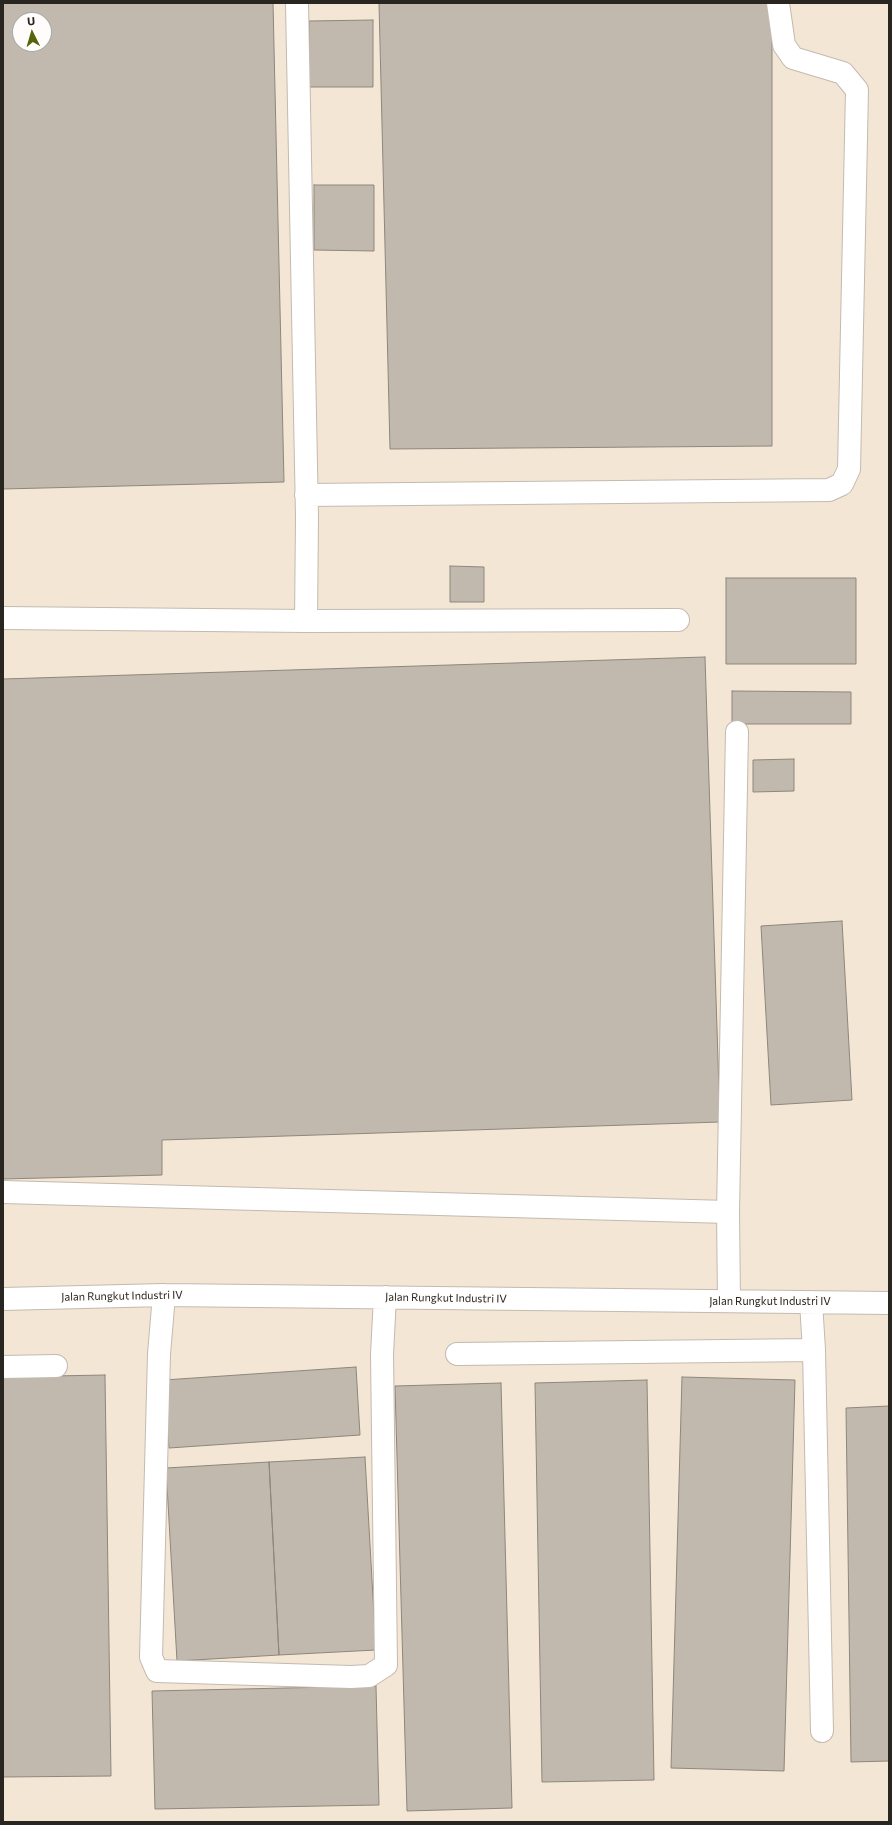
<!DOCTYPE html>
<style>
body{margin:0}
#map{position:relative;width:892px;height:1825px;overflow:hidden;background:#f8efe4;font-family:Commissioner,sans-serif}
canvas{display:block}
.frame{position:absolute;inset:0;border:4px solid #292622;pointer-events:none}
.north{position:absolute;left:12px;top:12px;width:40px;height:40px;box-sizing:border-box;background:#fffdfb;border:1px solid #a9a7a4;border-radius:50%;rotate:355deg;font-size:11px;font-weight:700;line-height:16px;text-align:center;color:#292622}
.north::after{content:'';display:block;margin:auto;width:14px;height:18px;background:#56650b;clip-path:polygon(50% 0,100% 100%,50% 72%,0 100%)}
</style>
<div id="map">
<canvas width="892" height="1825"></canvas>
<div class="frame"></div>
<div class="north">U</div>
</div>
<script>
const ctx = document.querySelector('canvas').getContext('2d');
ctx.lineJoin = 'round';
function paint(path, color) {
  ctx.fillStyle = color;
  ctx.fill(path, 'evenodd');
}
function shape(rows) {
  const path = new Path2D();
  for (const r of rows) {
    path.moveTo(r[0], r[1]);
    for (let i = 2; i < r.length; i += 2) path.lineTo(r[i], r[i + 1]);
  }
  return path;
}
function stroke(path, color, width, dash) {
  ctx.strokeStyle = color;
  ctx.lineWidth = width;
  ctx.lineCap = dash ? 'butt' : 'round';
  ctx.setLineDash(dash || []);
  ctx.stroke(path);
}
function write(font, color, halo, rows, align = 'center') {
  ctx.font = font + ' Commissioner,sans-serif';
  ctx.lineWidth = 3;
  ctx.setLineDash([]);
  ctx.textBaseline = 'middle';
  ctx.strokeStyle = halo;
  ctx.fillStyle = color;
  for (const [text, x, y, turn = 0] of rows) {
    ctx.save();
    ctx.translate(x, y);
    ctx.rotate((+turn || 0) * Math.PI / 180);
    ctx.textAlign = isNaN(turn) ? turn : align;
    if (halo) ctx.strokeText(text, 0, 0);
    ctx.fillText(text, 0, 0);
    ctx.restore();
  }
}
paint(shape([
 [3,3,889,3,889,1822,3,1822],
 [20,20,44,20,44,44,20,44]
]), '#f4e6d4');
const building = shape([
 [3,3,273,3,284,482,3,489,3,3],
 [20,20,44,20,44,44,20,44,20,20],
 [379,3,772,3,772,446,390,449,379,3],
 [373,20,373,87,309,87,309,21,373,20],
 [314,185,374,185,374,251,314,250,314,185],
 [450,566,484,567,484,602,450,602,450,566],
 [726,578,856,578,856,664,726,664,726,578],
 [705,657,720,1122,162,1140,162,1175,3,1179,3,679,705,657],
 [732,691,851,692,851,724,732,724,732,691],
 [794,759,794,791,753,792,753,760,794,759],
 [842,921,852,1100,771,1105,761,926,842,921],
 [356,1367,360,1435,169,1448,164,1380,356,1367],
 [105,1375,111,1776,3,1777,3,1377,105,1375],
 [682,1377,795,1380,784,1771,671,1768,682,1377],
 [647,1380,654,1780,542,1782,535,1383,647,1380],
 [501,1383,512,1808,407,1811,395,1386,501,1383],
 [889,1406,889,1761,851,1762,846,1408,889,1406],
 [365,1457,376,1650,279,1655,269,1462,365,1457],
 [269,1462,279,1655,177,1661,166,1468,269,1462],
 [376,1686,379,1805,155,1809,152,1691,376,1686]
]);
paint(building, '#c1b9ae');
stroke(building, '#8f877d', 1);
const minor = shape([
 [297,3,307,517,306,621],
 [306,495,829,490,842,484,849,469,857,90,843,73,793,58,784,45,778,3],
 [3,618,306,621,678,620],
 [3,1192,728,1212,729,1301],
 [728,1212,737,732],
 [164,1295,159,1354,151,1657,157,1671,351,1677,369,1676,386,1665,382,1354,385,1297],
 [3,1299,164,1295,889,1303],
 [811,1302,814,1350,822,1731],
 [457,1354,814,1350],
 [3,1367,56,1366]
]);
stroke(minor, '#c3bab0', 24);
stroke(minor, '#fff', 22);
write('11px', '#292622', '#fffdfb', [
 ["Jalan Rungkut Industri IV",122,1296,-1],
 ["Jalan Rungkut Industri IV",446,1298,1],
 ["Jalan Rungkut Industri IV",770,1301]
]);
</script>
